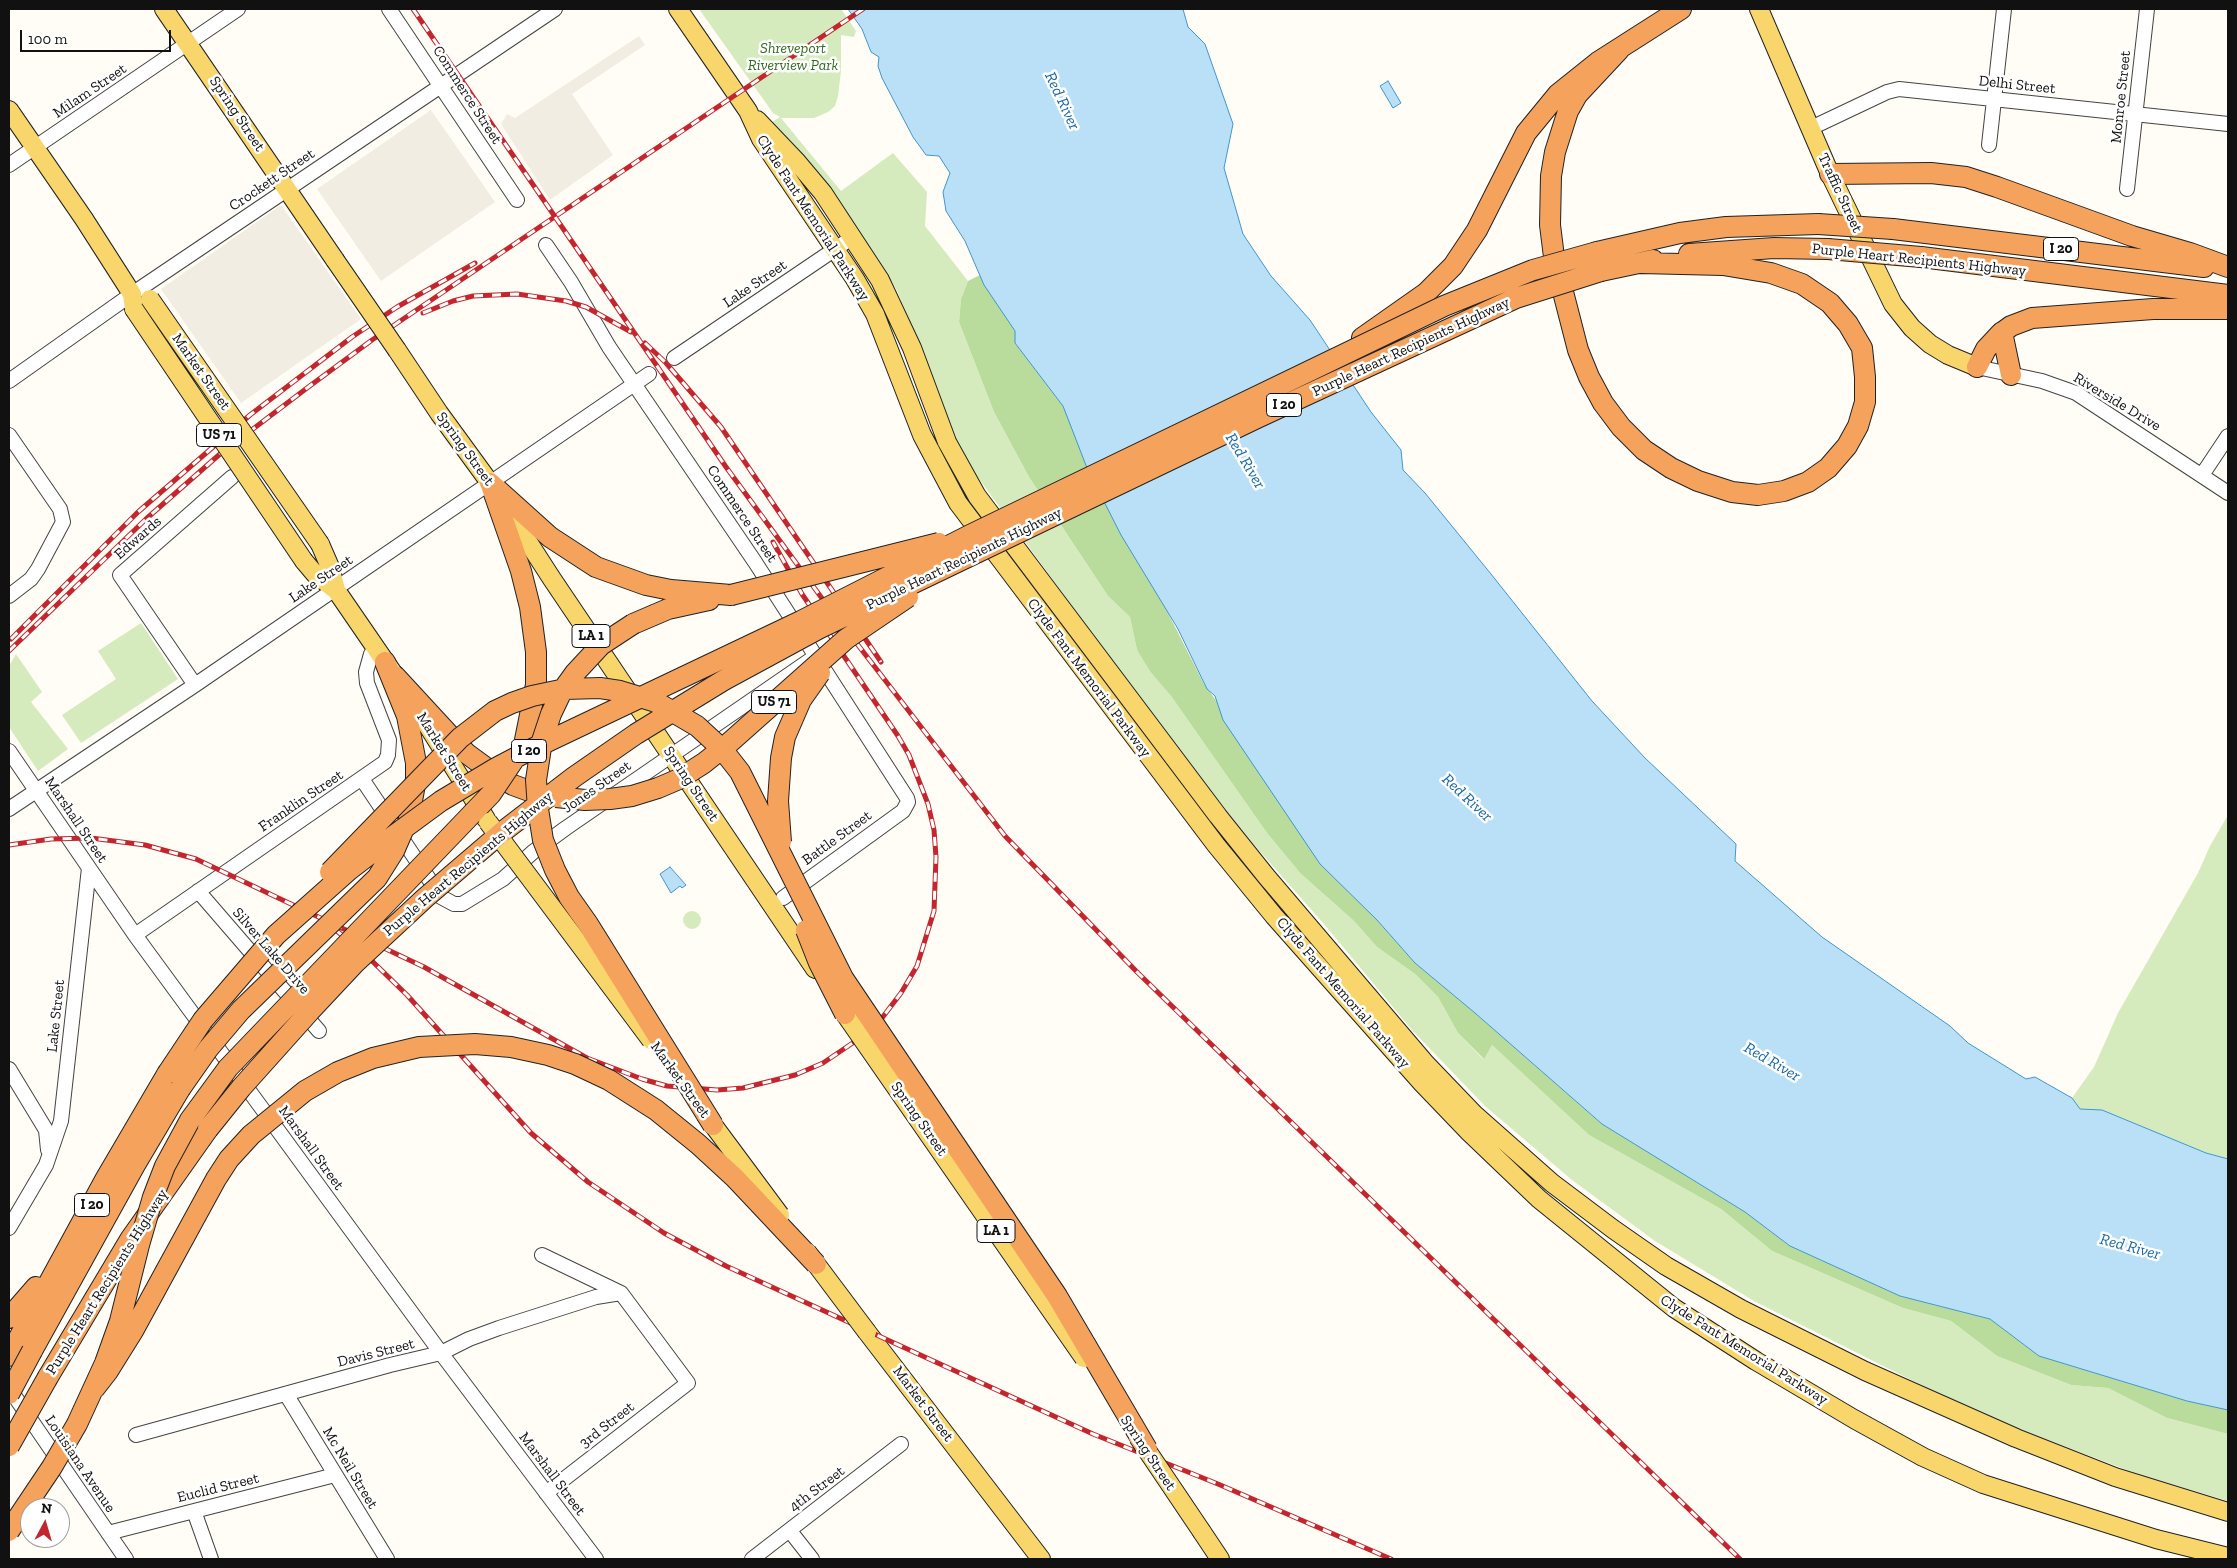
<!DOCTYPE html>
<style>
body{margin:0}
#map{position:relative;width:2237px;height:1568px;overflow:hidden;background:#fffdf5;font-family:"Zilla Slab",serif}
canvas{display:block}
.frame{position:absolute;inset:0;border:10px solid #111;pointer-events:none}
.north{position:absolute;left:20px;top:1498px;width:50px;height:50px;box-sizing:border-box;background:#fff;border:1px solid #a0a0a0;border-radius:50%;rotate:6deg;font-size:14px;font-weight:700;line-height:20px;text-align:center;color:#111}
.north::after{content:'';display:block;margin:auto;width:18px;height:22px;background:#c4262e;clip-path:polygon(50% 0,100% 100%,50% 72%,0 100%)}
.scale{position:absolute;left:20px;top:30px;width:151px;height:22px;box-sizing:border-box;border:2px solid #111;border-top:0;padding-left:6px;font-size:15px;line-height:18px;white-space:nowrap;color:#111;-webkit-text-stroke:4px #fff;paint-order:stroke}
</style>
<div id="map">
<canvas width="2237" height="1568"></canvas>
<div class="frame"></div>
<div class="north">N</div>
<div class="scale">100 m</div>
</div>
<script>
const ctx = document.querySelector('canvas').getContext('2d');
ctx.lineJoin = 'round';
function paint(path, color) {
  ctx.fillStyle = color;
  ctx.fill(path, 'evenodd');
}
function shape(rows) {
  const path = new Path2D();
  for (const r of rows) {
    if (r.length === 3) {
      path.moveTo(r[0] + r[2], r[1]);
      path.arc(r[0], r[1], r[2], 0, 2 * Math.PI);
      continue;
    }
    path.moveTo(r[0], r[1]);
    for (let i = 2; i < r.length; i += 2) path.lineTo(r[i], r[i + 1]);
  }
  return path;
}
function stroke(path, color, width, dash) {
  ctx.strokeStyle = color;
  ctx.lineWidth = width;
  ctx.lineCap = dash ? 'butt' : 'round';
  ctx.setLineDash(dash || []);
  ctx.stroke(path);
}
function write(font, color, halo, rows, align = 'center') {
  ctx.font = font + ' "Zilla Slab",serif';
  ctx.lineWidth = 5;
  ctx.setLineDash([]);
  ctx.textBaseline = 'middle';
  ctx.strokeStyle = halo;
  ctx.fillStyle = color;
  for (const [text, x, y, turn = 0] of rows) {
    ctx.save();
    ctx.translate(x, y);
    ctx.rotate((+turn || 0) * Math.PI / 180);
    ctx.textAlign = isNaN(turn) ? turn : align;
    if (halo) ctx.strokeText(text, 0, 0);
    ctx.fillText(text, 0, 0);
    ctx.restore();
  }
}
paint(shape([
 [699,9,841,9,856,31,854,37,841,35,841,71,838,96,835,106,828,112,814,118,781,118,841,191,893,153,927,192,925,226,968,281,961,299,959,322,994,412,1029,477,1078,551,1108,596,1130,617,1137,650,1151,671,1171,696,1267,833,1300,873,1354,921,1377,947,1415,974,1438,997,1458,1033,1483,1059,1492,1045,1589,1135,1721,1209,1772,1251,1903,1308,1951,1321,1997,1356,2071,1385,2108,1388,2167,1418,2228,1434,2228,1501,2140,1475,2019,1429,1933,1391,1754,1301,1655,1241,1572,1180,1485,1106,1412,1030,1324,924,1256,847,1180,753,971,468,951,434,922,348,896,289,839,201,813,166,772,122,780,117,773,113],
 [141,623,178,679,81,743,62,715,116,679,98,651],
 [16,654,42,692,31,702,68,749,38,771,9,727,9,666],
 [2228,815,2228,1159,2206,1153,2102,1110,2080,1109,2072,1098,2094,1067,2118,1013,2198,873,2210,846],
 [692,920,9]
]), '#d5ebbd');
paint(shape([
 [980,275,1015,331,1015,343,1063,406,1204,684,1377,920,1415,963,1475,1013,1602,1124,1745,1212,1790,1246,1900,1296,1990,1319,2039,1356,2187,1401,2228,1410,2228,1434,2167,1418,2108,1388,2071,1385,1997,1356,1951,1321,1903,1308,1772,1251,1721,1209,1589,1135,1492,1045,1484,1059,1458,1033,1438,997,1415,974,1377,947,1354,921,1300,873,1267,833,1171,696,1150,671,1137,650,1130,617,1108,596,1029,477,994,412,959,322,961,299,968,281]
]), '#b9dc9c');
paint(shape([
 [639,36,645,45,572,94,613,155,550,200,501,124,507,114,515,118],
 [431,110,495,202,381,281,317,189],
 [281,205,361,319,241,403,161,289]
]), '#f1ede2');
const water = shape([
 [848,9,1183,9,1188,27,1205,44,1233,124,1224,168,1243,234,1271,276,1310,320,1371,412,1401,450,1403,470,1425,493,1491,574,1592,701,1645,758,1736,844,1735,861,1822,937,1950,1026,1968,1043,2026,1079,2035,1077,2072,1098,2080,1109,2102,1110,2206,1153,2228,1159,2228,1410,2187,1401,2039,1356,1990,1319,1900,1296,1790,1246,1745,1212,1602,1124,1475,1013,1415,963,1377,920,1320,864,1223,720,1215,696,1207,689,1178,629,1121,535,1087,468,1063,406,1015,343,1015,331,984,285,965,241,946,211,943,192,950,173,939,156,926,155,913,137,882,78,878,66,879,57,871,52,862,29,848,9],
 [1388,81,1401,103,1393,108,1380,86,1388,81],
 [670,867,686,885,682,888,680,886,671,893,660,874,670,867]
]);
paint(water, '#b9e0f7');
stroke(water, '#3f96cf', 1);
const minor = shape([
 [389,9,517,200],
 [1811,128,1887,92,1899,89,2228,124],
 [1989,145,2004,9],
 [9,165,238,9],
 [2127,189,2147,9],
 [546,245,571,282,609,347,755,562,907,798,908,802,903,811,783,898],
 [674,358,853,237],
 [1977,367,2042,381,2076,393,2228,493],
 [9,381,132,294,555,9],
 [9,435,60,509,63,522,38,569,31,579,9,596],
 [2202,475,2228,436],
 [195,685,120,575,232,477],
 [9,751,135,935,441,1353,596,1559],
 [362,779,441,897,454,904,462,904,503,879,533,852,566,828,813,658],
 [9,809,195,685,649,374],
 [198,891,319,1031],
 [135,935,385,762,388,755,389,740,367,683,366,672,371,654,376,648],
 [9,1069,46,1130,48,1150],
 [9,1228,46,1165,61,1121,89,868],
 [542,1255,621,1293,688,1383,546,1493],
 [9,1388,126,1559],
 [286,1394,387,1559],
 [136,1435,390,1365,441,1353,469,1339,499,1328,596,1297,621,1293],
 [194,1511,211,1559],
 [790,1531,812,1559],
 [108,1533,335,1475],
 [752,1559,901,1444]
]);
const major = shape([
 [164,9,335,260],
 [678,9,748,111,761,139,855,279,875,314,922,435,958,503,1216,845,1274,916,1422,1083,1469,1132,1539,1199,1674,1308,1756,1361,1854,1419,1923,1457,1983,1484,2156,1539,2228,1557],
 [1759,9,1830,174,1893,304,1912,328,1930,344,1948,355,1977,367],
 [9,110,84,219,132,294,134,309],
 [757,120,797,162,823,193,880,280,912,348,947,442,977,496,1218,816,1266,876,1426,1064,1474,1114,1552,1183,1613,1229,1666,1266,1741,1309,1865,1371,2016,1438,2115,1477,2228,1512],
 [397,350,439,413,490,483,552,579,815,969],
 [320,544,330,567,336,590],
 [304,561,315,574,336,590,393,673],
 [416,707,486,819],
 [867,1332,1041,1559],
 [1202,1532,1220,1559]
]);
const highway = shape([
 [1619,50,1577,95,1568,111,1555,152,1551,176,1550,225,1554,257,1578,350,1589,377,1603,403,1621,427,1644,450,1671,468,1698,481,1732,492,1758,495,1784,491,1808,482,1828,468,1847,446,1858,426,1865,402,1865,377,1862,348,1848,324,1830,303,1802,284,1771,273,1723,265,1640,263],
 [1830,174,1931,173,1966,177,1997,187,2132,236,2190,253,2228,267],
 [1893,229,2204,267],
 [1597,252,1680,233,1726,227,1818,224],
 [1689,254,1774,248,1828,249],
 [1921,257,2228,295],
 [1601,271,1653,260],
 [2002,332,2011,375],
 [1362,338,1426,293,1453,266,1477,230,1526,133,1558,94,1598,62,1681,9],
 [1977,367,1986,349,2000,334,2011,326,2032,318,2153,309,2228,309],
 [490,483,550,537,596,567,646,585,671,590,731,595],
 [491,485,521,571,530,607,536,652,536,685,525,740],
 [633,624,668,609,709,600],
 [385,662,407,716,416,763,416,779,409,817],
 [395,676,466,753,496,775,513,785,532,792,553,796],
 [9,1318,36,1287],
 [32,1351,135,1165,180,1089],
 [9,1356,106,1178,167,1074],
 [48,1377,131,1238,208,1129]
]);
stroke(minor, '#444', 16);
stroke(major, '#222', 20);
stroke(highway, '#222', 22);
stroke(minor, '#fff', 14);
stroke(major, '#f9d66b', 18);
stroke(highway, '#f5a25d', 20);
const rail = shape([
 [413,9,726,467,821,597,1005,836,1138,973,1740,1559],
 [423,313,453,301,473,296,517,294,566,301,586,307,631,332],
 [645,343,666,363,721,427,881,662],
 [11,639,138,512,250,415,352,337,397,307,475,263],
 [9,651,146,519,220,454,307,388,372,340,863,9],
 [9,845,51,839,91,838,145,845,196,859,424,967,587,1058,642,1079,667,1086,717,1090,743,1088,795,1075,823,1063,866,1034,882,1018,901,993,917,966,934,911,936,857,934,830,928,804,909,755,898,736,802,594,773,542],
 [337,931,370,959,407,995,531,1133,588,1182,664,1233,726,1266,1093,1434,1218,1484,1391,1559]
]);
stroke(rail, '#c4262e', 5);
stroke(rail, '#fff', 3, [9]);
const majorBridge = shape([
 [335,260,397,350],
 [150,299,320,544],
 [134,309,304,561],
 [488,822,651,1040],
 [845,1014,1084,1358],
 [705,1114,780,1215],
 [807,1252,867,1332],
 [1138,1437,1202,1532]
]);
const highwayBridge = shape([
 [1818,224,1893,229],
 [1828,249,1921,257],
 [731,595,939,543],
 [633,624,601,645,575,673,562,691,551,714,542,741,536,780,538,809,543,840,555,870,569,897,588,924,713,1125],
 [556,797,585,800,610,799,632,796,658,788,679,779,704,763,729,743,846,639,908,597],
 [781,842,778,801,781,758,785,737,801,700,820,673],
 [330,872,460,738,495,711,512,703,532,696,565,689,600,688,620,691,656,702,697,726,722,749,740,772,843,978,1057,1296,1147,1449],
 [806,930,819,963,845,1014],
 [167,1074,203,1020,276,935,349,870,392,837,441,801,496,768,532,749,801,621,970,535,1444,306,1533,270,1597,252],
 [180,1089,208,1049,241,1010,377,878,394,851,404,828],
 [208,1129,241,1088,310,1011,355,963,425,898,501,833,574,777,636,734,724,680,820,628,1257,418,1516,298,1601,271],
 [94,1389,108,1371,133,1331,216,1179,229,1159,251,1135,305,1091,338,1072,373,1058,419,1047,475,1044,511,1047,548,1055,575,1064,609,1080,656,1110,698,1144,735,1178,816,1264],
 [9,1394,32,1351],
 [9,1446,48,1377],
 [9,1531,52,1467,77,1424,105,1363,120,1321,139,1245,153,1197,165,1166,190,1120,228,1068,491,794,513,761]
]);
stroke(majorBridge, '#222', 20, []);
stroke(highwayBridge, '#222', 22, []);
stroke(majorBridge, '#f9d66b', 18);
stroke(highwayBridge, '#f5a25d', 20);
for (const [x, y, w] of [
 [2061,249,35],
 [1284,405,35],
 [219,435,45],
 [591,636,38],
 [774,702,45],
 [529,751,35],
 [92,1205,35],
 [996,1231,38]
]) {
  const box = new Path2D();
  box.roundRect(x - w / 2, y - 11.5, w, 23, 4);
  ctx.fillStyle = '#fff';
  ctx.fill(box);
  stroke(box, '#111', 1);
}
write('bold 14px', '#111', null, [
 ["I 20",2061,249],
 ["I 20",1284,405],
 ["US 71",219,435],
 ["LA 1",591,636],
 ["US 71",774,702],
 ["I 20",529,751],
 ["I 20",92,1205],
 ["LA 1",996,1231]
]);
write('italic 15px', '#2f6b1f', '#fff', [
 ["Shreveport",793,49],
 ["Riverview Park",793,66]
]);
write('15px', '#111', '#fff', [
 ["Delhi Street",2017,85,6],
 ["Milam Street",90,91,-34],
 ["Commerce Street",467,95,57],
 ["Monroe Street",2121,97,-84],
 ["Spring Street",237,114,56],
 ["Crockett Street",272,180,-34],
 ["Traffic Street",1840,193,65],
 ["Clyde Fant Memorial Parkway",813,218,57],
 ["Purple Heart Recipients Highway",1919,260,6],
 ["Lake Street",755,284,-34],
 ["Purple Heart Recipients Highway",1411,347,-25],
 ["Market Street",201,372,55],
 ["Riverside Drive",2117,402,31],
 ["Spring Street",465,449,54],
 ["Commerce Street",742,514,56],
 ["Edwards",138,538,-41],
 ["Purple Heart Recipients Highway",964,559,-26],
 ["Lake Street",321,579,-34],
 ["Clyde Fant Memorial Parkway",1089,678,53],
 ["Market Street",444,752,58],
 ["Spring Street",691,784,56],
 ["Jones Street",597,787,-35],
 ["Franklin Street",301,801,-34],
 ["Marshall Street",76,820,56],
 ["Battle Street",837,838,-36],
 ["Purple Heart Recipients Highway",468,864,-40],
 ["Silver Lake Drive",271,951,49],
 ["Clyde Fant Memorial Parkway",1343,993,49],
 ["Lake Street",56,1016,-84],
 ["Market Street",680,1080,54],
 ["Spring Street",919,1119,55],
 ["Marshall Street",311,1148,54],
 ["Purple Heart Recipients Highway",107,1282,-58],
 ["Clyde Fant Memorial Parkway",1744,1350,32],
 ["Davis Street",376,1353,-14],
 ["Market Street",923,1404,53],
 ["3rd Street",607,1425,-38],
 ["Spring Street",1148,1453,56],
 ["Louisiana Avenue",80,1464,56],
 ["Mc Neil Street",350,1468,59],
 ["Marshall Street",552,1474,53],
 ["Euclid Street",218,1488,-14],
 ["4th Street",817,1489,-37]
]);
write('italic 16px', '#1768a6', '#fff', [
 ["Red River",1062,101,65],
 ["Red River",1245,461,59],
 ["Red River",1467,798,43],
 ["Red River",1772,1062,30],
 ["Red River",2130,1247,15]
]);
</script>
